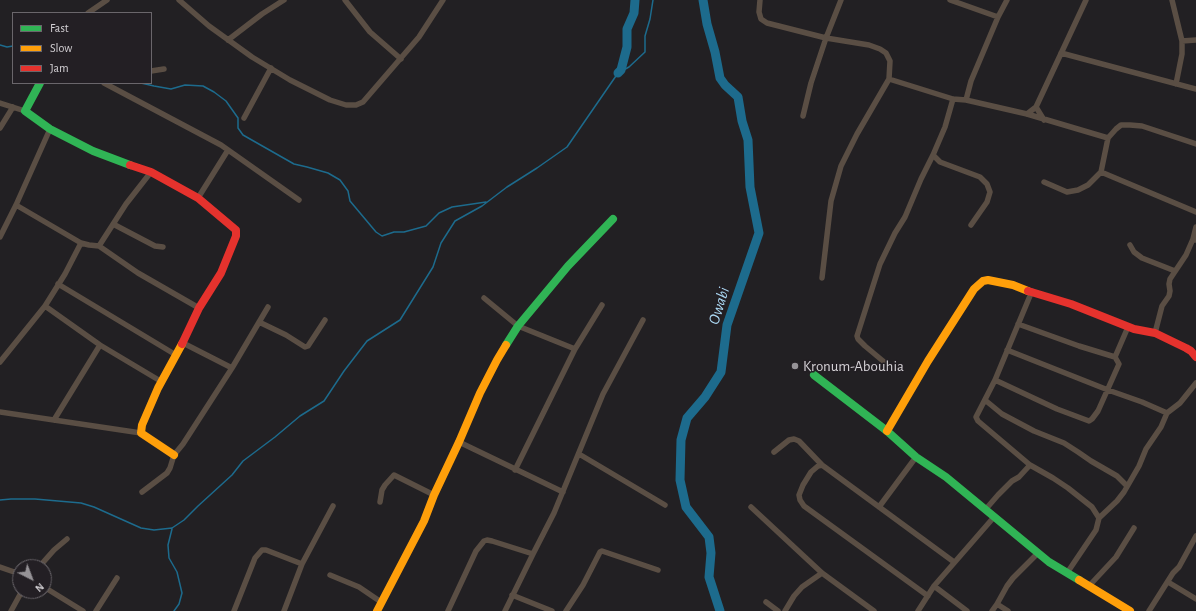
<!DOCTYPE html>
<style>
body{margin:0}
#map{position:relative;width:1196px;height:611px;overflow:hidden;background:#222023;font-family:"Alegreya Sans",sans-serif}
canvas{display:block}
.legend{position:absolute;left:12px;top:12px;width:140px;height:72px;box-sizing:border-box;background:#231f24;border:1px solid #6a666b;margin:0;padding:5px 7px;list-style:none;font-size:12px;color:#d4d1d5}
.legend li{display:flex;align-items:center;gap:8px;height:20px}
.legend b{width:20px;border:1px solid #6a666b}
.north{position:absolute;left:12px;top:559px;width:40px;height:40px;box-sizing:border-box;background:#231f24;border:1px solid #6a666b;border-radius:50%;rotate:138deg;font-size:11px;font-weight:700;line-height:16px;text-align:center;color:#d4d1d5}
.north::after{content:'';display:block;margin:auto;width:14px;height:18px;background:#969397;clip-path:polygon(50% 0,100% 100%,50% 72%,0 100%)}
</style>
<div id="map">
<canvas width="1196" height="611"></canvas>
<ul class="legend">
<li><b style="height:5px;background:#30b455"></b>Fast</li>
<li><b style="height:5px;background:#ff9f0a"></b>Slow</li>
<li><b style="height:5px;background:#e5322d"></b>Jam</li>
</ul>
<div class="north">N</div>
</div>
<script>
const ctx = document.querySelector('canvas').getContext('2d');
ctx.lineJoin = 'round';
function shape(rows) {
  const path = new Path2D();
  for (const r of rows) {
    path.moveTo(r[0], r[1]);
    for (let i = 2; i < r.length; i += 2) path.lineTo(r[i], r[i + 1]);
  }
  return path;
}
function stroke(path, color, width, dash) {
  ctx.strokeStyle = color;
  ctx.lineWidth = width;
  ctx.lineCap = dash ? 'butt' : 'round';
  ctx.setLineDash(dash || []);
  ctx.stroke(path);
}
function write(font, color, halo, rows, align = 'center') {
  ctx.font = font + ' "Alegreya Sans",sans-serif';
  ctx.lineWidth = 3;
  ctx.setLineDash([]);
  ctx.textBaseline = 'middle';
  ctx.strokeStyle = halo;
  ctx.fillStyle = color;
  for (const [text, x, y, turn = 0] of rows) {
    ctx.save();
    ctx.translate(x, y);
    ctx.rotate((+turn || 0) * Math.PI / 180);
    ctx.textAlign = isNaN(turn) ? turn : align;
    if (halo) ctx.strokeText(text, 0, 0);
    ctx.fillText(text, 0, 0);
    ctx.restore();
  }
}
stroke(shape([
 [0,45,7,47,13,46],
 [141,83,154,86,171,89,185,85,203,86,214,92,226,101,238,118,238,128,243,135,294,164,307,167,328,173,340,180,348,191,350,201,376,232,382,236,394,232,404,232,426,226,439,213,452,207,486,202],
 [0,500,11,499,35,499,81,503,94,507,141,528,154,530,172,528,184,520,198,506,232,475,243,461,275,437,300,416,324,401,344,371,367,341,400,320,433,267,441,243,455,221,482,206,507,187,537,168,567,147,618,73,629,67,645,52,645,36,650,19,653,0],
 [172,529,168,545,169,558,177,572,182,593,179,604,174,611]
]), '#1d6b8d', 1.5);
stroke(shape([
 [703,0,707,24,715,52,720,78,725,85,738,97,742,121,748,140,750,187,759,233,727,325,721,372,705,397,687,418,681,440,680,480,686,507,709,537,711,553,709,577,720,611],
 [618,73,621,70,627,47,627,29,634,13,635,0]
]), '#1d6b8d', 9);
stroke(shape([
 [179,0,209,26,252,57,290,80,330,100,346,105,356,105,363,102,419,37,443,0],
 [345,0,370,32,401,59],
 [760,0,759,12,761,19,767,23,826,38,869,45,880,49,886,53,890,61,889,79,857,134,841,166,831,201,822,278],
 [950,0,998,17,1007,0],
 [1172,0,1182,41,1182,54,1176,84],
 [88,13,107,0],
 [228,40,262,14,284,0],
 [1182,41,1196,40],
 [1061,53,1196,89],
 [151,71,164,69],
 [889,79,953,99,966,100,971,81,998,17],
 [104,83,221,145,299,200],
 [966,100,1027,114,1108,138,1116,129,1121,125,1130,125,1142,126,1196,144],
 [0,103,25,111],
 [1036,107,1044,120],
 [1027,114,1036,107,1086,0],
 [803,116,811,83,826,38,841,0],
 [244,118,271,68],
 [0,128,13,107],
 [933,155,940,162,980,177,987,184,990,192,987,202,971,225],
 [1101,172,1196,212],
 [1044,182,1067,192,1078,190,1088,185,1101,172,1108,138],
 [198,198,228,150],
 [16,205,81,243,89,245,99,246,138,273,199,308],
 [113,224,155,246,163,247],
 [0,237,16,205,50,129],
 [1195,240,1193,239,1196,227],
 [1130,245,1134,252,1142,258,1175,271],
 [99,246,126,204,151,172],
 [58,284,176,355],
 [484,298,518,326,575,349],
 [45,306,100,345,162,382],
 [259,322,286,335,305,347,308,346,325,320],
 [1018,324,1079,346,1115,357,1128,327],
 [1155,333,1162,306,1169,296,1170,291,1169,284,1170,279,1186,255,1193,239],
 [183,343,232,368],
 [1007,350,1108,390,1142,402,1167,413],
 [0,362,45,306,65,274,81,243],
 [889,366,865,346,858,339,857,336,880,264,895,233,905,217,921,179,933,155,945,127,953,99],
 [995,380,1057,409,1089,421,1092,419,1098,411,1119,364,1115,357],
 [985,400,1002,414,1034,431,1064,443,1078,452,1091,461,1117,476,1127,486],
 [0,412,141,433],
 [54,420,100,345],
 [459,442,563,492],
 [774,452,789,440,794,439,799,441,822,465,954,562],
 [579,454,665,505],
 [822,465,818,466,811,472,803,485,799,495,800,500,804,506,928,596],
 [1030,465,978,421,976,417,995,380,1032,291],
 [515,470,575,349,602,305],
 [142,492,167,473,170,468,174,455,183,444,232,368,268,307],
 [380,502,382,490,385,485,394,475,434,495],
 [751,507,822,573,874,611],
 [879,507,916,457],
 [985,510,998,495,1012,481,1019,477,1030,465,1053,478,1068,488,1092,507,1099,518,1096,530,1067,573],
 [1099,518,1117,501,1124,492,1139,466,1146,449,1161,427,1167,413,1180,403,1196,383],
 [0,567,20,574],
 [39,567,54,550,67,539],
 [330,575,359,587,381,602],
 [1168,582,1196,599],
 [934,586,967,611],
 [1089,586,1116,557,1134,528],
 [44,587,83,611],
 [512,595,552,611],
 [766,602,778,611],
 [997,604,1007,586,1013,578,1038,553],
 [11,611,22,591],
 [96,611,117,578],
 [234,611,255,558,262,550,266,550,302,564],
 [284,611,302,564,333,506],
 [448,611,476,551,484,541,487,540,492,541,533,554],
 [505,611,533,554,554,513,603,394,643,320],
 [566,611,583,585,600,552,602,551,658,570],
 [785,611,794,596,802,587,822,573],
 [918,611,934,586,994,517],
 [992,611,997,604,1008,611],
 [1149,611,1173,573,1179,567,1196,536]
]), '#5a4e44', 5.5);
stroke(shape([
 [40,83,25,111,50,129,93,151,130,165],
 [506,345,518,326,568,266,613,219],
 [814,375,887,431,916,457,946,477,1049,562,1079,580]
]), '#30b455', 8);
stroke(shape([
 [887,431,928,361,974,289,983,281,988,280,1013,285,1028,291],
 [174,455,141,433,142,425,158,388,182,344],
 [1079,580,1130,611],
 [377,611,424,521,434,495,459,442,480,393,497,360,506,345]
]), '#ff9f0a', 8);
stroke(shape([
 [130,165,151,172,198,198,236,230,236,236,221,273,199,308,182,344],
 [1028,291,1071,304,1134,329,1155,333,1186,348,1191,351,1196,357]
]), '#e5322d', 8);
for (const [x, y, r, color] of [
 [795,366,4,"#969397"]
]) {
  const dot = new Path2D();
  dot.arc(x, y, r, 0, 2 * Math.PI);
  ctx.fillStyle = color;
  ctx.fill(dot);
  stroke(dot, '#231f24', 1.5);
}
write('15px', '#d4d1d5', '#231f24', [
 ["Kronum-Abouhia",803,366]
], 'left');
write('italic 16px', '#acdaf4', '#231f24', [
 ["Owabi",719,306,-73]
]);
</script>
